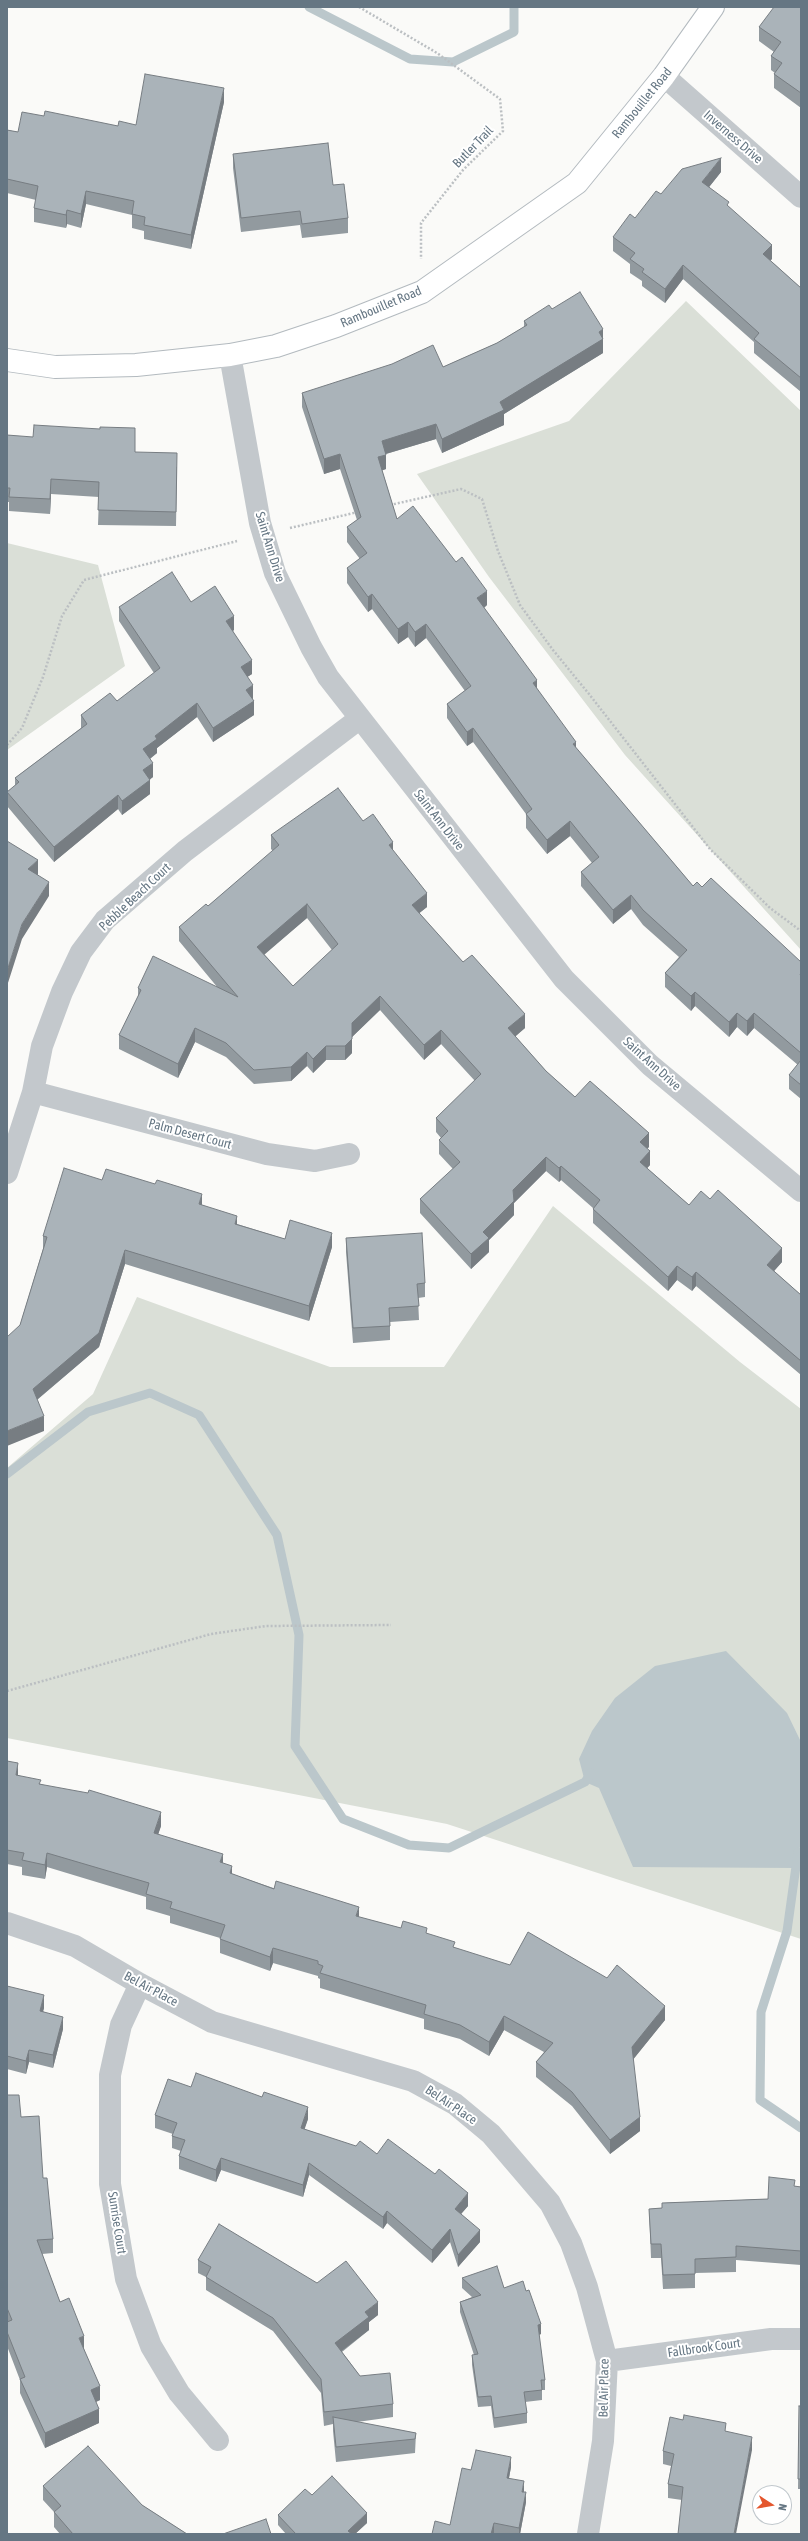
<!DOCTYPE html>
<style>
body{margin:0}
#map{position:relative;width:808px;height:2541px;overflow:hidden;background:#fafaf8;font-family:"Asap Condensed",sans-serif}
canvas{display:block}
.frame{position:absolute;inset:0;border:8px solid #657683;pointer-events:none}
.north{position:absolute;left:752px;top:2485px;width:40px;height:40px;box-sizing:border-box;background:#fff;border:1px solid #c1c8cd;border-radius:50%;rotate:102deg;font-size:11px;font-weight:700;line-height:16px;text-align:center;color:#657683}
.north::after{content:'';display:block;margin:auto;width:14px;height:18px;background:#e4572e;clip-path:polygon(50% 0,100% 100%,50% 72%,0 100%)}
</style>
<div id="map">
<canvas width="808" height="2541"></canvas>
<div class="frame"></div>
<div class="north">N</div>
</div>
<script>
const ctx = document.querySelector('canvas').getContext('2d');
ctx.lineJoin = 'round';
function paint(path, color) {
  ctx.fillStyle = color;
  ctx.fill(path, 'evenodd');
}
function shape(rows) {
  const path = new Path2D();
  for (const r of rows) {
    path.moveTo(r[0], r[1]);
    for (let i = 2; i < r.length; i += 2) path.lineTo(r[i], r[i + 1]);
  }
  return path;
}
function stroke(path, color, width, dash) {
  ctx.strokeStyle = color;
  ctx.lineWidth = width;
  ctx.lineCap = dash ? 'butt' : 'round';
  ctx.setLineDash(dash || []);
  ctx.stroke(path);
}
function write(font, color, halo, rows, align = 'center') {
  ctx.font = font + ' "Asap Condensed",sans-serif';
  ctx.lineWidth = 4;
  ctx.setLineDash([]);
  ctx.textBaseline = 'middle';
  ctx.strokeStyle = halo;
  ctx.fillStyle = color;
  for (const [text, x, y, turn = 0] of rows) {
    ctx.save();
    ctx.translate(x, y);
    ctx.rotate((+turn || 0) * Math.PI / 180);
    ctx.textAlign = isNaN(turn) ? turn : align;
    if (halo) ctx.strokeText(text, 0, 0);
    ctx.fillText(text, 0, 0);
    ctx.restore();
  }
}
paint(shape([
 [686,301,801,411,801,950,625,755,489,577,417,474,569,421],
 [7,543,98,565,125,666,7,750],
 [553,1206,740,1362,801,1409,801,1939,447,1824,7,1738,7,1468,93,1394,137,1297,330,1367,444,1367]
]), '#dadfd7');
paint(shape([
 [726,1651,787,1713,801,1742,801,1841,796,1868,633,1867,599,1788,585,1782,579,1759,592,1731,615,1698,655,1666]
]), '#bbc7cb');
stroke(shape([
 [309,7,410,59,453,62,514,32,514,7],
 [7,1474,88,1412,150,1393,199,1415,277,1535,299,1635,295,1746,343,1819,409,1845,449,1848,585,1782,591,1773],
 [798,1852,787,1931,761,2012,760,2100,801,2128]
]), '#bbc7cb', 9);
const secondary = shape([
 [7,360,55,367,136,365,230,355,276,346,336,326,422,292,577,183,664,76,713,7]
]);
stroke(secondary, '#b3babf', 24);
stroke(shape([
 [359,7,437,53,500,99,503,131,463,170,421,223,421,259],
 [390,505,461,489,482,499,498,551,520,605,553,650,589,694,710,849,770,908,801,931],
 [290,528,358,512],
 [7,745,22,728,43,677,62,616,84,580,237,541],
 [7,1691,211,1634,266,1626,391,1625]
]), '#bbbfc2', 2.5, [2, 2]);
stroke(shape([
 [664,76,801,197],
 [230,355,260,523,275,573,311,647,328,677,564,979,650,1065,801,1191],
 [33,1092,267,1154,315,1161,349,1154],
 [7,1173,33,1092,42,1046,62,992,81,952,105,920,185,851,359,719],
 [7,1923,75,1946,140,1984,212,2022,413,2081,455,2104,491,2134,550,2203,571,2243,587,2287,607,2361,603,2441,588,2534],
 [140,1984,121,2025,110,2075,110,2184,126,2279,151,2346,179,2393,218,2440],
 [607,2361,771,2339,801,2339]
]), '#c3c8cc', 22);
stroke(secondary, '#fff', 22);
paint(shape([
 [801,7,801,108,774,88,774,74,775,73,771,70,771,56,774,52,759,41,759,27],
 [224,102,191,249,144,239,144,231,132,228,132,215,86,204,81,228,67,224,66,228,34,222,34,208,36,200,7,193,7,130,18,132,44,116,118,126,136,125],
 [233,154,333,185,348,218,348,233,302,238,300,225,241,232,233,168],
 [721,172,709,187,729,207,772,259,770,260,801,288,801,392,754,353,754,342,683,279,665,303,642,286,642,281,630,273,630,264,613,251,613,237,635,218,661,194],
 [552,309,603,338,603,353,504,414,504,425,442,453,436,439,386,454,386,469,382,470,397,519,487,605,484,608,576,748,693,886,702,887,801,962,801,1099,789,1089,789,1075,798,1065,754,1028,747,1036,737,1027,729,1037,695,1006,691,1011,665,987,665,973,679,957,643,925,631,909,613,924,581,886,581,872,592,863,570,836,547,854,526,828,526,814,473,742,467,746,447,718,447,704,465,691,426,638,415,647,408,637,398,644,372,609,368,612,347,583,347,568,360,559,347,542,347,527,357,520,340,469,324,474,302,407,302,393,443,367,497,343,524,327,524,321],
 [7,435,135,452,177,467,176,526,98,525,99,497,51,494,50,514,9,511,9,502,7,502],
 [191,602,234,630,233,631,252,674,247,677,253,700,254,715,213,742,197,717,157,748,157,753,150,759,153,777,150,779,150,794,122,815,118,809,54,862,7,806,7,792,15,786,15,778,81,728,81,715,117,701,154,673,119,621,119,607],
 [363,821,393,851,427,907,419,913,463,962,525,1028,515,1036,546,1071,575,1097,649,1147,647,1148,650,1165,647,1168,689,1205,782,1262,774,1271,801,1295,801,1375,696,1286,692,1291,677,1280,668,1291,593,1223,593,1208,561,1180,559,1182,546,1171,514,1203,514,1215,489,1240,489,1252,471,1269,420,1213,420,1199,453,1169,439,1154,439,1140,441,1138,436,1132,436,1118,475,1081,441,1044,424,1060,380,1010,352,1037,352,1053,345,1060,326,1060,313,1073,307,1066,291,1081,254,1084,226,1057,195,1042,178,1078,119,1049,119,1035,138,997,138,988,218,988,179,941,179,927,208,906,273,851,271,849,271,835],
 [307,918,332,950,293,986,264,954],
 [102,1180,202,1205,237,1224,285,1239,332,1247,309,1321,125,1264,99,1347,37,1400,44,1431,20,1325,43,1249,43,1236],
 [346,1238,425,1283,425,1297,418,1298,419,1320,390,1322,390,1340,353,1343,346,1252],
 [7,1761,18,1775,41,1784,161,1826,158,1834,223,1863,232,1874,359,1917,401,1928,427,1934,455,1948,665,2020,633,2059,640,2131,610,2154,572,2106,536,2077,536,2062,544,2052,504,2030,489,2056,460,2039,424,2029,424,2019,320,1988,320,1979,318,1978,318,1976,273,1963,270,1971,220,1953,220,1938,170,1923,170,1916,146,1909,146,1897,47,1867,45,1879,22,1875,22,1867,7,1864],
 [7,1986,44,2008,43,2011,63,2029,53,2068,29,2062,26,2074,7,2069],
 [191,2087,308,2119,304,2129,377,2154,468,2206,461,2214,480,2242,458,2267,450,2242,432,2263,387,2223,383,2229,309,2175,303,2197,221,2170,216,2182,179,2169,179,2156,181,2151,172,2148,172,2136,173,2134,155,2128,155,2115],
 [7,2095,21,2117,43,2178,53,2239,53,2253,42,2254,60,2302,84,2349,100,2400,96,2402,99,2423,45,2448,20,2393,20,2380,7,2346],
 [795,2186,801,2187,801,2265,736,2260,736,2272,695,2273,695,2288,663,2289,661,2258,651,2258,649,2209,662,2208,662,2203,768,2199],
 [198,2260,317,2283,378,2315,369,2322,369,2330,342,2352,360,2376,393,2404,393,2417,357,2422,416,2433,415,2453,336,2462,333,2431,333,2424,324,2426,321,2393,273,2331,206,2290,206,2277,198,2273],
 [462,2278,504,2288,541,2334,539,2335,545,2380,545,2390,542,2390,542,2400,525,2402,527,2413,527,2423,494,2428,491,2406,478,2407,472,2365,472,2355,474,2355,460,2312,460,2302,472,2297,462,2288],
 [799,2406,801,2406,801,2489,798,2489],
 [726,2431,752,2450,682,2500,668,2498,668,2484,671,2466,663,2464,663,2451],
 [511,2467,509,2478,524,2492,526,2502,520,2534,500,2534,494,2533,494,2534,432,2534,450,2525,471,2470],
 [43,2486,142,2505,187,2534,60,2534,54,2527,54,2512,43,2500],
 [312,2495,367,2523,355,2534,286,2534,278,2525,278,2515]
]), '#929a9f');
paint(shape([
 [224,88,224,102,191,249,191,235],
 [721,158,721,172,702,196,702,182],
 [86,191,86,204,81,228,81,214],
 [67,210,67,224,66,228,66,215],
 [772,245,772,259,763,268,763,254],
 [683,265,683,279,665,303,665,289],
 [603,329,603,353,504,414,504,425,442,453,442,439,500,402],
 [436,424,436,439,382,455,382,441],
 [340,454,340,469,324,474,324,459],
 [386,455,386,469,378,472,378,457],
 [51,479,51,494,50,514,50,499],
 [487,591,487,605,477,613,477,598],
 [372,594,372,609,368,612,368,597],
 [234,616,234,630,226,635,226,621],
 [408,622,408,637,398,644,398,629],
 [426,624,426,638,415,647,415,632],
 [252,660,252,674,241,681,241,667],
 [537,680,537,694,533,683],
 [253,685,253,700,246,690],
 [254,701,254,715,213,742,213,728],
 [197,703,197,717,157,748,157,753,143,764,143,749,155,736],
 [473,728,473,742,467,746,467,732],
 [576,742,576,756,573,744],
 [153,763,153,777,143,785,143,770],
 [150,780,150,794,122,815,122,801],
 [118,795,118,809,54,862,54,847],
 [570,821,570,836,547,854,547,840],
 [393,842,393,856,389,845],
 [38,860,38,875,28,883,28,869],
 [49,882,49,896,22,939,7,986,7,971,22,924],
 [427,893,427,907,412,919,412,905],
 [631,895,631,909,613,924,613,910],
 [307,904,307,918,257,961,257,947],
 [695,992,695,1006,691,1011,691,996],
 [380,996,380,1010,352,1037,352,1023],
 [737,1013,737,1027,729,1037,729,1022],
 [754,1013,754,1028,747,1036,747,1021],
 [525,1014,525,1028,508,1043,508,1028],
 [195,1028,195,1042,178,1078,178,1064],
 [441,1030,441,1044,424,1060,424,1045],
 [352,1039,352,1053,345,1060,345,1046],
 [326,1046,326,1060,313,1073,313,1059],
 [307,1052,307,1066,291,1081,291,1067],
 [649,1133,649,1147,640,1156,640,1142],
 [650,1151,650,1165,640,1176,640,1162],
 [546,1157,546,1171,514,1203,514,1215,489,1240,489,1252,471,1269,471,1254,483,1232,513,1190],
 [561,1166,561,1180,559,1182,559,1168],
 [202,1194,202,1209,199,1204],
 [237,1216,237,1231,235,1224],
 [332,1233,332,1247,309,1321,309,1306],
 [782,1248,782,1262,767,1279,767,1265],
 [125,1250,125,1264,99,1347,33,1403,33,1389],
 [677,1266,677,1280,668,1291,668,1277],
 [696,1272,696,1286,692,1291,692,1277],
 [44,1416,44,1431,7,1446,7,1431],
 [18,1763,18,1777,16,1775],
 [161,1812,161,1826,154,1847,154,1833],
 [47,1853,47,1867,45,1879,45,1865],
 [223,1854,223,1868,220,1862],
 [232,1866,232,1880,230,1873],
 [359,1907,359,1921,356,1916],
 [273,1948,273,1963,270,1971,270,1957],
 [44,1995,44,2008,40,2023,40,2011],
 [665,2006,665,2020,632,2061,632,2047],
 [504,2016,504,2030,489,2056,489,2042],
 [63,2017,63,2029,53,2068,53,2055],
 [29,2050,29,2062,26,2074,26,2061],
 [308,2107,308,2119,301,2140,301,2128],
 [640,2117,640,2131,610,2154,610,2140],
 [221,2158,221,2170,216,2182,216,2170],
 [309,2163,309,2175,303,2197,303,2185],
 [468,2193,468,2206,455,2221,455,2209],
 [387,2211,387,2223,383,2229,383,2217],
 [450,2229,450,2242,432,2263,432,2250],
 [480,2230,480,2242,458,2267,458,2255],
 [378,2302,378,2315,369,2322,369,2330,335,2356,335,2343,365,2312],
 [541,2324,541,2334,538,2335,538,2325],
 [84,2336,84,2350,79,2338],
 [100,2386,100,2400,91,2404,91,2390],
 [99,2409,99,2423,45,2448,45,2433],
 [752,2437,752,2450,736,2534,734,2534],
 [511,2457,511,2467,507,2488,507,2478],
 [524,2481,524,2491,522,2502,522,2492],
 [526,2492,526,2502,520,2534,519,2534,519,2528],
 [367,2513,367,2523,355,2534,348,2534,348,2531],
 [494,2523,494,2534,491,2534]
]), '#777d82');
const building = shape([
 [774,7,801,7,801,93,774,74,782,63,771,56,781,42,759,27,774,7],
 [145,74,224,88,191,235,144,225,145,217,132,214,134,201,86,191,81,214,67,210,66,215,34,208,38,186,7,179,7,130,18,132,22,112,44,116,45,111,118,126,119,121,136,125,145,74],
 [328,143,333,185,344,184,348,218,302,224,300,211,241,218,233,154,328,143],
 [721,158,702,182,729,202,727,205,772,245,763,254,801,288,801,378,754,339,759,333,683,265,665,289,642,272,644,269,630,259,635,253,613,237,630,214,635,218,656,191,661,194,682,169,721,158],
 [580,292,603,329,599,332,603,339,500,402,504,410,442,439,436,424,382,441,386,455,378,457,397,519,413,506,456,562,462,557,487,591,477,598,537,680,533,683,576,742,573,744,693,886,697,882,702,887,711,878,801,962,801,973,800,974,801,976,801,1053,754,1013,747,1021,737,1013,729,1022,695,992,691,996,665,973,687,950,643,910,631,895,613,910,581,872,599,857,570,821,547,840,526,814,532,809,473,728,467,732,447,704,471,686,426,624,415,632,408,622,398,629,372,594,368,597,347,568,367,553,347,527,361,517,340,454,324,459,302,393,392,364,433,345,443,367,497,343,527,325,524,321,549,305,552,309,580,292],
 [34,425,100,429,100,427,135,428,135,452,177,453,176,512,98,510,99,482,51,479,50,499,9,497,10,488,7,488,7,435,33,437,34,425],
 [172,572,191,602,215,586,234,616,226,621,252,660,241,667,253,685,246,690,254,701,213,728,197,703,155,736,157,739,143,749,153,763,143,770,150,780,122,801,118,795,54,847,7,792,19,782,15,778,87,724,81,715,110,693,117,701,160,668,119,607,172,572],
 [338,788,363,821,373,814,393,842,389,845,427,893,412,905,463,962,472,955,525,1014,508,1028,546,1071,575,1097,590,1081,649,1133,640,1142,650,1151,640,1162,689,1205,701,1191,710,1199,718,1190,782,1248,767,1265,801,1295,801,1361,696,1272,692,1277,677,1266,668,1277,593,1209,600,1200,561,1166,559,1168,546,1157,513,1190,514,1201,483,1232,489,1238,471,1254,420,1199,460,1162,439,1140,448,1131,436,1118,481,1074,441,1030,424,1045,380,996,352,1023,352,1039,345,1046,326,1046,313,1059,307,1052,291,1067,254,1070,226,1043,195,1028,178,1064,119,1035,141,990,138,988,153,956,238,997,179,927,206,904,208,906,279,845,271,835,338,788],
 [307,904,338,944,293,986,257,947,307,904],
 [7,841,38,860,28,869,49,882,22,924,7,971,7,841],
 [801,1060,801,1085,789,1075,801,1060],
 [64,1168,102,1180,106,1169,155,1184,157,1180,202,1194,199,1204,237,1216,235,1224,285,1239,290,1220,332,1233,309,1306,125,1250,99,1333,33,1389,44,1416,7,1431,7,1337,20,1325,47,1237,43,1236,64,1168],
 [422,1233,425,1283,417,1284,419,1306,389,1308,390,1326,353,1328,346,1238,422,1233],
 [7,1761,18,1763,16,1775,41,1780,39,1784,88,1793,89,1790,161,1812,154,1833,223,1854,220,1862,232,1866,230,1873,274,1889,276,1881,359,1907,356,1916,401,1928,403,1921,427,1928,426,1933,455,1942,453,1947,510,1965,528,1932,607,1978,617,1965,665,2006,632,2047,640,2117,610,2140,572,2092,536,2062,553,2043,504,2016,489,2042,460,2025,424,2014,426,2005,320,1973,323,1966,318,1964,318,1961,273,1948,270,1957,220,1939,225,1925,170,1908,172,1902,146,1894,149,1883,47,1853,45,1865,22,1860,24,1853,7,1850,7,1761],
 [7,1986,44,1995,40,2011,63,2017,53,2055,29,2050,26,2061,7,2056,7,1986],
 [196,2073,262,2097,264,2092,308,2107,301,2128,356,2146,360,2141,377,2154,388,2139,435,2174,439,2169,468,2193,455,2209,480,2230,458,2255,450,2229,432,2250,387,2211,383,2217,309,2163,303,2185,221,2158,216,2170,179,2156,185,2140,172,2136,177,2123,155,2115,168,2079,191,2087,196,2073],
 [7,2095,19,2095,21,2117,39,2116,43,2178,47,2178,53,2239,37,2240,60,2302,69,2298,84,2336,79,2338,100,2386,91,2390,99,2409,45,2433,20,2379,25,2377,7,2332,7,2322,12,2320,7,2308,7,2095],
 [769,2177,795,2180,794,2186,801,2187,801,2251,736,2246,736,2257,695,2259,695,2274,663,2275,661,2244,651,2244,649,2209,662,2208,662,2203,768,2199,769,2177],
 [219,2224,317,2283,346,2261,378,2302,365,2312,369,2317,335,2343,360,2376,390,2373,393,2404,324,2412,321,2379,273,2318,206,2277,211,2267,198,2260,219,2224],
 [497,2266,504,2288,523,2281,526,2291,529,2290,541,2324,538,2325,545,2380,541,2380,542,2390,524,2392,527,2413,494,2418,491,2396,478,2397,472,2355,478,2354,460,2302,481,2295,462,2278,497,2266],
 [799,2406,801,2406,801,2479,798,2479,799,2406],
 [684,2415,726,2423,725,2431,752,2437,734,2534,678,2534,683,2487,668,2484,674,2454,663,2451,670,2417,683,2420,684,2415],
 [333,2417,416,2433,415,2439,336,2447,333,2417],
 [88,2446,142,2505,187,2534,73,2534,54,2512,61,2506,43,2486,88,2446],
 [476,2450,511,2457,507,2478,524,2481,522,2492,526,2492,519,2528,494,2523,491,2534,432,2534,435,2521,450,2525,462,2468,471,2470,476,2450],
 [332,2476,367,2513,348,2531,352,2534,296,2534,278,2515,305,2489,312,2495,332,2476],
 [266,2519,271,2534,223,2534,266,2519]
]);
paint(building, '#aab3b9');
stroke(building, '#777d82', 1);
write('13px', '#657683', '#fff', [
 ["Rambouillet Road",642,103,-51],
 ["Inverness Drive",733,137,41],
 ["Butler Trail",473,147,-46],
 ["Rambouillet Road",381,307,-23],
 ["Saint Ann Drive",270,547,73],
 ["Saint Ann Drive",439,820,52],
 ["Pebble Beach Court",135,897,-43],
 ["Saint Ann Drive",652,1064,42],
 ["Palm Desert Court",190,1134,15],
 ["Bel Air Place",151,1989,28],
 ["Bel Air Place",451,2105,34],
 ["Sunrise Court",117,2223,81],
 ["Fallbrook Court",704,2348,-8],
 ["Bel Air Place",604,2388,-89]
]);
</script>
